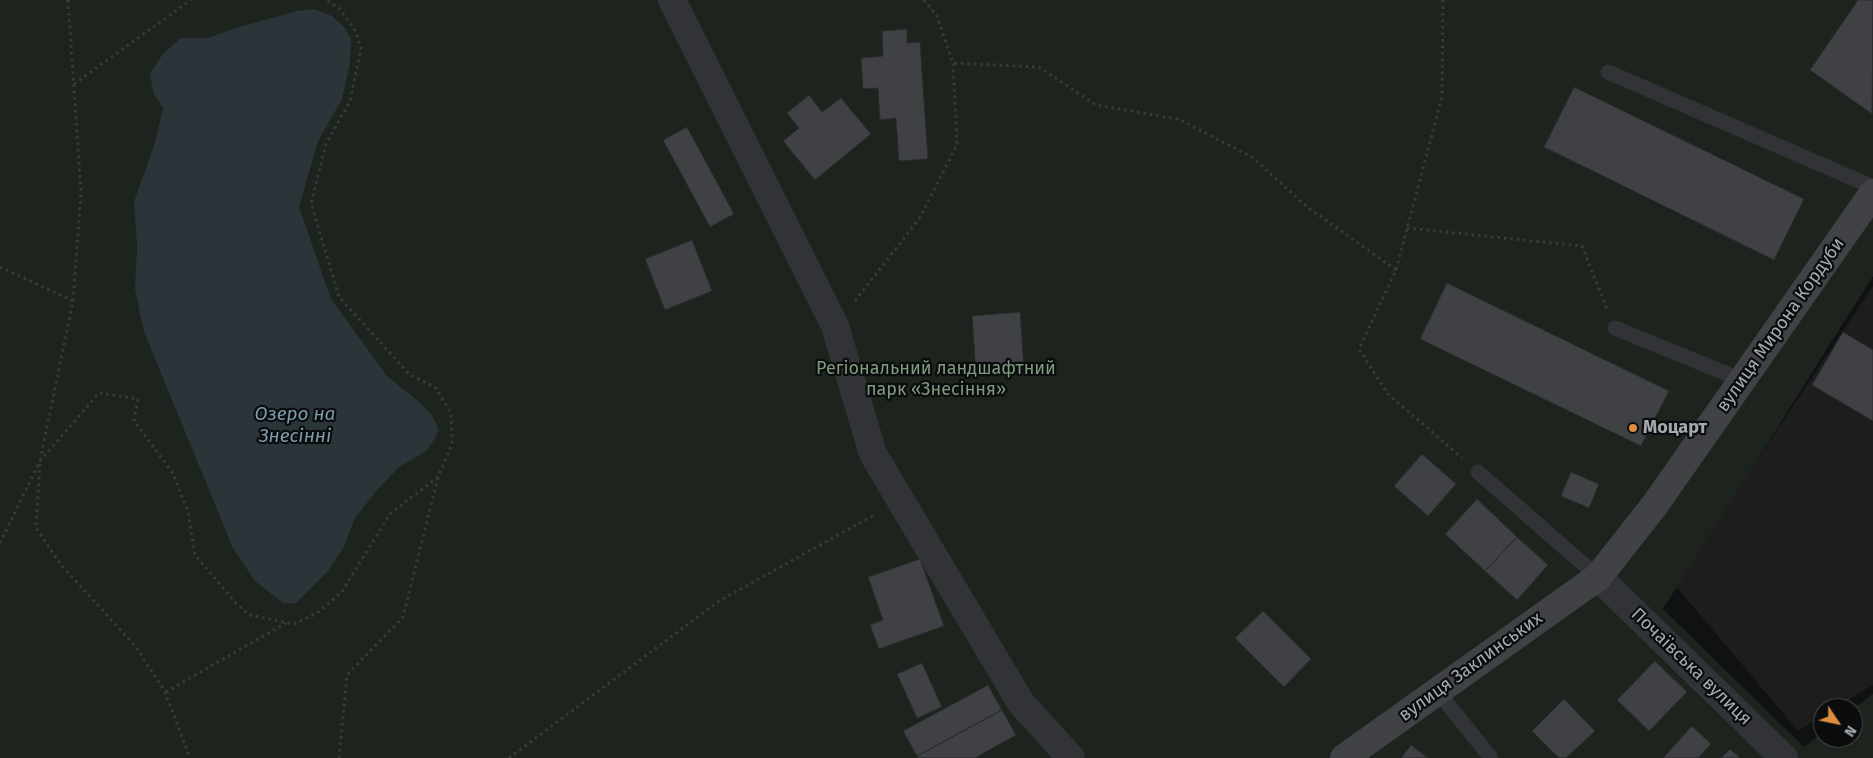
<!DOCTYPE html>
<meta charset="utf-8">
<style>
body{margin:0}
#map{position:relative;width:1873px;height:758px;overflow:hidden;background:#101112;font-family:"Fira Sans",sans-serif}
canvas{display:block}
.north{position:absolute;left:1813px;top:698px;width:50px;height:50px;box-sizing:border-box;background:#0b0c0d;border:1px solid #484b4f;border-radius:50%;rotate:124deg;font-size:14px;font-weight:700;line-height:20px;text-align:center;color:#a3aab1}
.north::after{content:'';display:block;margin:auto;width:18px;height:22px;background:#dd8d3d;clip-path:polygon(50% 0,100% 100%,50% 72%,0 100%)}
</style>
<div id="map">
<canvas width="1873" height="758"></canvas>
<div class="north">N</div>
</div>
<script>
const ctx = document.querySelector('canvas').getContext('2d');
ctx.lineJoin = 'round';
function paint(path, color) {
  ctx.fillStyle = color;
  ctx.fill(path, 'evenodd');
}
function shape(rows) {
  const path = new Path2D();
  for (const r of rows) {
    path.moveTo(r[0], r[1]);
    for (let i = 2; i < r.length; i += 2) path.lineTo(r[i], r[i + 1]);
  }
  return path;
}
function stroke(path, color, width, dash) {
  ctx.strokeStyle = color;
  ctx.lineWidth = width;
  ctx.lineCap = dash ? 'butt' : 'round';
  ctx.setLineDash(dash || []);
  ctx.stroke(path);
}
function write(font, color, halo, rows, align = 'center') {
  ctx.font = font + ' "Fira Sans",sans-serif';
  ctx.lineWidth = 4.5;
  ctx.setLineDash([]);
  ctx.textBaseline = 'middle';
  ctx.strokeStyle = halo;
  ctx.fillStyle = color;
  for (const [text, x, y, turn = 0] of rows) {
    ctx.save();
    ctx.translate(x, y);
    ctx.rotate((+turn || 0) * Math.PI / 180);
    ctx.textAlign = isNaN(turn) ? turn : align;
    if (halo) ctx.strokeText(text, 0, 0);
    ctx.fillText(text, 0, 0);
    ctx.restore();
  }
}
paint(shape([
 [1873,286,1873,685,1835,708,1823,708,1823,715,1798,731,1674,584]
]), '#1d1d1e');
paint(shape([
 [0,0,1873,0,1873,276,1663,609,1804,747,1823,732,1823,738,1853,738,1853,709,1873,694,1873,758,0,758]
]), '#1d241d');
paint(shape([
 [314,9,332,16,344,27,351,39,350,63,342,99,318,141,299,207,331,299,387,376,419,402,431,414,439,429,434,440,426,451,398,468,378,489,355,518,343,548,328,571,296,603,283,603,255,581,233,548,144,332,135,288,137,247,134,202,155,143,163,108,153,92,150,73,163,54,181,38,208,38,239,27,297,11]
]), '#2b3439');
const building = shape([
 [1858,0,1873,0,1872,114,1810,70,1858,0],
 [907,29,907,43,920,42,928,159,899,161,896,118,880,120,878,88,863,89,861,58,883,56,882,31,907,29],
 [1574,87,1804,199,1774,260,1544,147,1574,87],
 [809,95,822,112,841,98,871,134,815,180,783,141,799,128,787,113,809,95],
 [687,127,734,214,710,227,663,140,687,127],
 [692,240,712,291,665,310,645,259,692,240],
 [1447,283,1669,391,1641,446,1420,339,1447,283],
 [1020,312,1024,370,976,374,972,316,1020,312],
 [1843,332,1873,350,1873,421,1812,385,1843,332],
 [1422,454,1456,484,1428,516,1394,486,1422,454],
 [1571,472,1599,484,1589,508,1561,496,1571,472],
 [1477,499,1517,537,1485,571,1445,534,1477,499],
 [1517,537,1548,565,1517,600,1485,571,1517,537],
 [920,559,944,626,879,649,870,625,883,620,868,577,920,559],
 [1263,611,1311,659,1284,687,1235,638,1263,611],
 [1655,661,1687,692,1649,731,1617,700,1655,661],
 [922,663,942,707,917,718,897,674,922,663],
 [988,685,1002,710,917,756,903,731,988,685],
 [1564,699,1595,731,1566,758,1559,758,1532,731,1564,699],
 [1002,710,1016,735,975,758,918,758,917,756,1002,710],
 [1692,726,1711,744,1698,758,1663,758,1692,726],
 [1411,745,1428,758,1401,758,1411,745],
 [1730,749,1740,758,1721,758,1730,749]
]);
paint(building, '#3f4145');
stroke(building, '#2b2b2d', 1);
stroke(shape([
 [68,0,81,191,73,301,40,461,36,528,62,566,136,647,165,692,190,758],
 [924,0,937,16,953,63,1039,67,1096,105,1178,119,1252,157,1306,206,1396,270],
 [1443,0,1442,97,1396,270,1359,349,1387,393,1462,458],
 [74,84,191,0],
 [1407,228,1582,246,1607,309],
 [0,267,73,301],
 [855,301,919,219,957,145,953,63],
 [0,543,40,461,99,393,138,399,134,421,172,472,188,511,195,555,236,603,249,615,294,624,317,613,341,593,390,514,438,477,452,444,451,413,435,387,410,375,339,297,311,203,326,144,350,101,361,48,356,32,340,9,326,0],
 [166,692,286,623],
 [339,758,347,675,403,617,438,478],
 [509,758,719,601,876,514]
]), '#383a3d', 3, [2.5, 4]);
stroke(shape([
 [1608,72,1873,187],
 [1615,328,1742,380],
 [1478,472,1598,577],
 [1438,692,1491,758]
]), '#323336', 15);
stroke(shape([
 [672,0,835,326,873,454,1021,703,1071,758],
 [1598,577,1784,758]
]), '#323336', 28);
stroke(shape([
 [1344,758,1598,577,1654,506,1873,193]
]), '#404246', 28);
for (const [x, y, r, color] of [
 [1633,428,5,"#dd8d3d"]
]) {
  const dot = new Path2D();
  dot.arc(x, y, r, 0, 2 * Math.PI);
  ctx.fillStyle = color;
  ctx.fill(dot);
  stroke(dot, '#0b0c0d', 2);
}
write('18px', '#a3aab1', '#0b0c0d', [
 ["вулиця Мирона Кордуби",1781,325,-55],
 ["вулиця Заклинських",1471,667,-36],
 ["Почаївська вулиця",1691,667,44]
]);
write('18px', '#7f9a7c', '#0b0c0d', [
 ["Регіональний ландшафтний",936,369],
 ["парк «Знесіння»",936,390]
]);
write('bold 18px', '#a3aab1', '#0b0c0d', [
 ["Моцарт",1643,428]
], 'left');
write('italic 19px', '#7d9ca9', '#0b0c0d', [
 ["Озеро на",295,415],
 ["Знесінні",295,437]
]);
</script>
